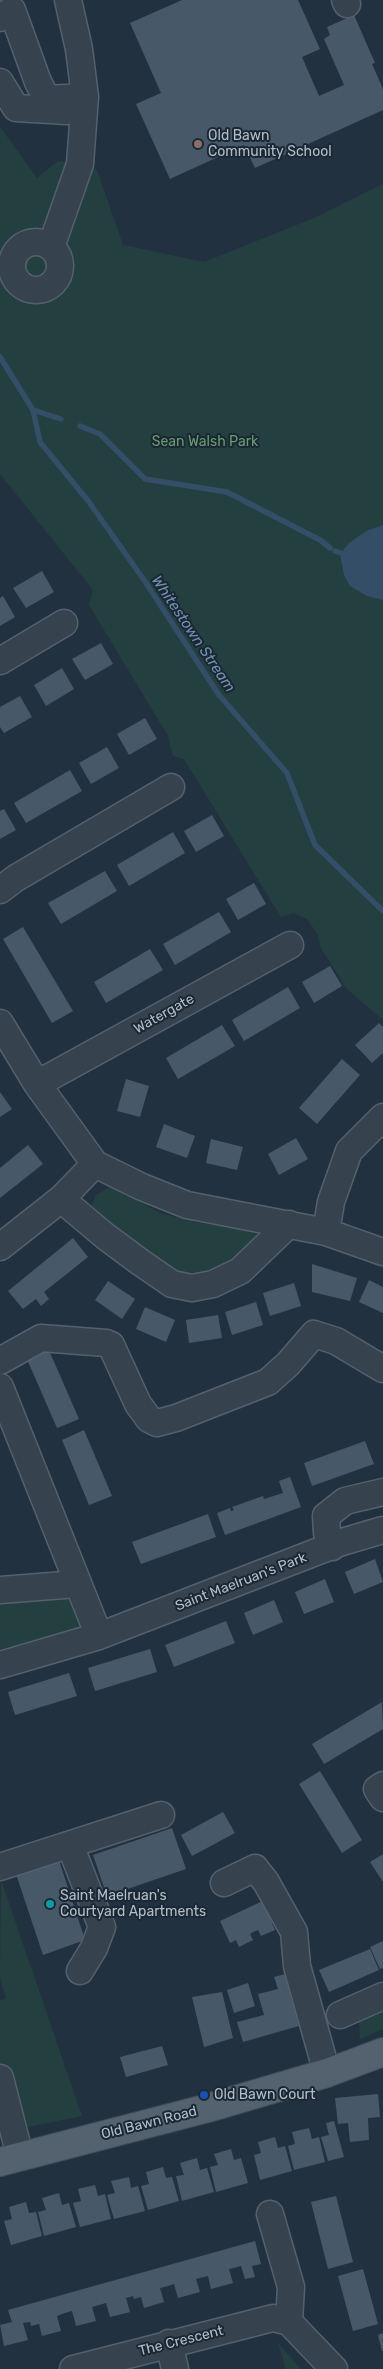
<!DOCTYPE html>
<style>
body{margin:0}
canvas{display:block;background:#22313f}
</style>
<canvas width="383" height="2369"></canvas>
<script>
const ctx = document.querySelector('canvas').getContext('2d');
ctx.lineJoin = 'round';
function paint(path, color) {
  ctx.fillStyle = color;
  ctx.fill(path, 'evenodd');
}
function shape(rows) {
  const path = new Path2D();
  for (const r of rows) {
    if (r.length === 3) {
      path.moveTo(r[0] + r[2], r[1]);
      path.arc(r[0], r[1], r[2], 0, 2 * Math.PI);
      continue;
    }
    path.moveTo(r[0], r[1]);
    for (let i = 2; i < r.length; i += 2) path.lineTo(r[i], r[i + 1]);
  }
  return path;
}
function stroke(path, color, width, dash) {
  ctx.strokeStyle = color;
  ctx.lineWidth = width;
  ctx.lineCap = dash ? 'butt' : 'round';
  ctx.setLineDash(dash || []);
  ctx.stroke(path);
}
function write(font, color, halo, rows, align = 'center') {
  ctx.font = font + ' Rubik,sans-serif';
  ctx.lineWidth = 4;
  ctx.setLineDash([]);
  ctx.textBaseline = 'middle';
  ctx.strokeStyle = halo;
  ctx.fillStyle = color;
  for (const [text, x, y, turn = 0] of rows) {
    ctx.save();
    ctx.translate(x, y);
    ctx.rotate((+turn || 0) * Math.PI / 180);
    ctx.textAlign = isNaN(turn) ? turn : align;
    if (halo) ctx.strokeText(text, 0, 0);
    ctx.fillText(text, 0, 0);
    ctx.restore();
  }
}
paint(shape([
 [0,127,37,178,58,161,80,164,97,170,123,245,204,262,314,218,383,184,383,1020,347,989,321,948,318,935,307,919,294,913,281,917,184,759,173,756,168,736,89,605,93,590,0,474],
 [110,1187,160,1213,199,1223,258,1231,253,1252,225,1272,175,1278,101,1220,91,1207,96,1195],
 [77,1584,99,1636,0,1667,0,1590],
 [1,1880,82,2116,13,2130,0,2078,0,2001,6,1998,0,1978],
 [383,1996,383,2029,360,2039,358,2008],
 [278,2343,301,2369,286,2369]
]), '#243f40');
paint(shape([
 [383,525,383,600,367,596,350,586,344,575,340,554,349,543,366,531]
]), '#344e68');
stroke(shape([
 [0,357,33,410,40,442,89,502,146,583,219,695,287,773,315,845,383,911],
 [33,410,61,419],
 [80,426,100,434,145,479,227,492,320,540,330,548],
 [335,551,347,555]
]), '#344e68', 5.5);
paint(shape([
 [182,0,298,0,320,49,302,57,319,96,344,85,324,39,330,35,327,27,354,15,375,63,372,64,383,89,383,110,255,168,244,145,170,179,136,104,161,93,130,23],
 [42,571,54,592,26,608,13,588],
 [3,596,15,617,0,626,0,598],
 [101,643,113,664,85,680,72,659],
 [62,668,74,689,46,706,34,685],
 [20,696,32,717,4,733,0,727,0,707],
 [145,718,157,739,129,755,117,734],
 [107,747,119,768,91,784,79,763],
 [70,770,82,791,26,823,14,803],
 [4,809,16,830,0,839,0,811],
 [212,815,224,836,196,852,184,831],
 [173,832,185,853,129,886,117,865],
 [105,871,117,891,61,924,48,903],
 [254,883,266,904,238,920,226,899],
 [219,912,231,932,175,965,163,944],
 [23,927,73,1011,52,1023,3,939],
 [150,949,163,970,106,1003,94,982],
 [330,966,342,986,314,1003,302,982],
 [288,987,300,1008,244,1041,232,1020],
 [379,1023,383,1027,383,1053,372,1063,355,1045],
 [222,1025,235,1046,178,1079,166,1058],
 [342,1059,360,1075,317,1124,299,1108],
 [126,1079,149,1086,140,1117,117,1111],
 [0,1092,12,1109,0,1117],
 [164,1124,195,1136,187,1158,156,1147],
 [296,1138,308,1159,279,1175,268,1154],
 [211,1139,243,1147,237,1170,206,1163],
 [28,1145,43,1164,0,1198,0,1168],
 [73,1238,88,1257,44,1292,49,1299,41,1306,36,1299,23,1309,8,1291],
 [312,1264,357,1278,350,1301,312,1292],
 [369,1280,383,1287,383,1313,359,1302],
 [108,1281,135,1299,122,1319,95,1300],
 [294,1283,301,1306,270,1316,263,1293],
 [256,1302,263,1325,232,1335,225,1312],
 [145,1307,175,1320,166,1342,136,1329],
 [218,1315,222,1338,189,1343,186,1320],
 [48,1348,79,1419,57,1428,26,1357],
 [84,1430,112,1496,89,1505,62,1440],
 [365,1441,374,1464,312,1486,304,1463],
 [290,1477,301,1507,225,1535,217,1513,230,1508,231,1511,234,1510,232,1507,263,1496,264,1499,283,1493,279,1481],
 [208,1514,216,1537,141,1564,132,1542],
 [375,1559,383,1582,354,1594,345,1572],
 [325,1579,334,1602,304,1614,295,1592],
 [274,1600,283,1622,253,1635,244,1613],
 [226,1621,235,1643,174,1667,165,1645],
 [150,1649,157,1672,95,1691,88,1668],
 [69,1673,77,1696,15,1715,8,1692],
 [382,1702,383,1729,324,1764,312,1744],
 [320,1771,362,1840,342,1853,299,1784],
 [223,1812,235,1833,192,1856,181,1835],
 [172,1828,186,1869,107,1896,93,1855],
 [57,1854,85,1940,43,1955,14,1868],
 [383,1854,383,1882,370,1862],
 [267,1899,277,1921,272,1923,275,1930,261,1936,258,1930,253,1932,250,1934,253,1940,239,1947,236,1940,230,1943,220,1921],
 [383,1941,383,1968,380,1969,370,1947],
 [370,1949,379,1970,329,1992,319,1970],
 [285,1974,299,2026,243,2042,237,2022,264,2015,258,1994,278,1989,274,1977],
 [248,1983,255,2006,234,2013,227,1990],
 [222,1992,233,2038,204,2047,192,1997],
 [162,2046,168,2065,126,2077,120,2057],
 [378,2094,380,2117,368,2118,369,2140,350,2142,348,2123,338,2124,335,2098],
 [334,2121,344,2157,328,2161,321,2137,329,2135,326,2123],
 [309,2128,312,2139,319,2137,325,2162,294,2170,288,2146,295,2144,292,2132],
 [275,2137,278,2148,285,2146,292,2171,260,2180,254,2155,261,2153,258,2142],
 [231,2149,234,2160,241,2158,248,2183,216,2192,210,2167,218,2165,214,2154],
 [197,2158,200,2170,207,2168,214,2192,182,2201,176,2176,184,2175,180,2163],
 [163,2167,166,2178,172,2177,179,2201,148,2210,141,2186,149,2184,146,2172],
 [129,2177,131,2188,138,2186,145,2211,114,2219,107,2195,115,2193,111,2181],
 [95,2185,98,2196,105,2194,111,2219,80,2227,73,2203,81,2201,78,2189],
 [59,2193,62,2205,69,2203,76,2227,44,2236,38,2212,46,2210,42,2198],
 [336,2196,353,2262,328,2269,311,2202],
 [26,2202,29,2213,36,2212,42,2236,11,2245,4,2221,12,2219,9,2207],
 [255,2241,261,2264,252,2266,255,2277,245,2279,241,2266,234,2268,229,2269,233,2283,211,2289,208,2276,196,2279,200,2292,178,2298,174,2284,168,2286,160,2288,164,2302,144,2308,141,2297,134,2299,133,2296,126,2298,130,2312,110,2317,106,2303,92,2307,96,2321,76,2326,72,2311,65,2313,57,2316,61,2331,42,2336,39,2324,31,2326,30,2322,23,2323,28,2340,4,2346,0,2325,12,2322,8,2310],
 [363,2269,378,2324,353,2331,338,2276],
 [383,2333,383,2351,382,2351,378,2335]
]), '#475869');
const minor = shape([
 [345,0,347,4],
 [0,18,12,10,38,82,47,99,85,97],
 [0,82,16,108,67,111],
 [36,266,24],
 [51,247,80,164,85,97,79,49,68,0],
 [0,661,64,623],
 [0,890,16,878,171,787],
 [0,1023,37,1084,95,1164,142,1187,187,1205,326,1232,383,1252],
 [37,1084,290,945],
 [61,1199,105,1236,140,1262,172,1284,192,1288,213,1284,240,1271,289,1224],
 [326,1232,331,1202,349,1151,383,1117],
 [0,1247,61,1199,95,1164],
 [0,1361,41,1338,106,1343,111,1345,138,1404,149,1419,157,1423,176,1418,268,1382,288,1364,314,1334,336,1341,383,1369],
 [0,1387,99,1636],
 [332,1547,327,1533,326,1516,345,1501,383,1492],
 [0,1590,77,1584],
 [0,1665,99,1636,342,1542,383,1530],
 [383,1785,377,1789,383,1798],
 [70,1845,102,1927,94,1948,80,1971],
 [0,1867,161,1815],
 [224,1883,255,1868,266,1882,294,1932,297,1966,327,2073],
 [340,2015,383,1996],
 [0,2078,20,2156],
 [270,2214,291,2287,289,2322],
 [169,2343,175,2369],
 [73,2369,273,2318,289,2322,334,2369]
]);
const major = shape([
 [0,2162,208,2108,327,2073,383,2052]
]);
stroke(minor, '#54606d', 29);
stroke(major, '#3f4c58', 30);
stroke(minor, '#36434f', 26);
stroke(major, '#54626f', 28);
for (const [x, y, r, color] of [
 [198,144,5,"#8d6e63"],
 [50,1904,5,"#0f9aa8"],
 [204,2095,5,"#1a4fb4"]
]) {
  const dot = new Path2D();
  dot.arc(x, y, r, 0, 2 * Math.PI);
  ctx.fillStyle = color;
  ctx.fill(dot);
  stroke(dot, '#1b2834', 2);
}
write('14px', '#b2bdca', '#1b2834', [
 ["Old Bawn",208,136],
 ["Community School",208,152],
 ["Saint Maelruan's",60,1896],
 ["Courtyard Apartments",60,1912],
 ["Old Bawn Court",214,2095]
], 'left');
write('14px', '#679d6f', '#1b2834', [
 ["Sean Walsh Park",205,442]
]);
write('14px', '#b2bdca', '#1b2834', [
 ["Watergate",164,1014,-29],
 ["Saint Maelruan's Park",241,1582,-21],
 ["Old Bawn Road",149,2123,-14],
 ["The Crescent",181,2341,-14]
]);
write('italic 15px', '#7091b0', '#1b2834', [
 ["Whitestown Stream",193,634,56]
]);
</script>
